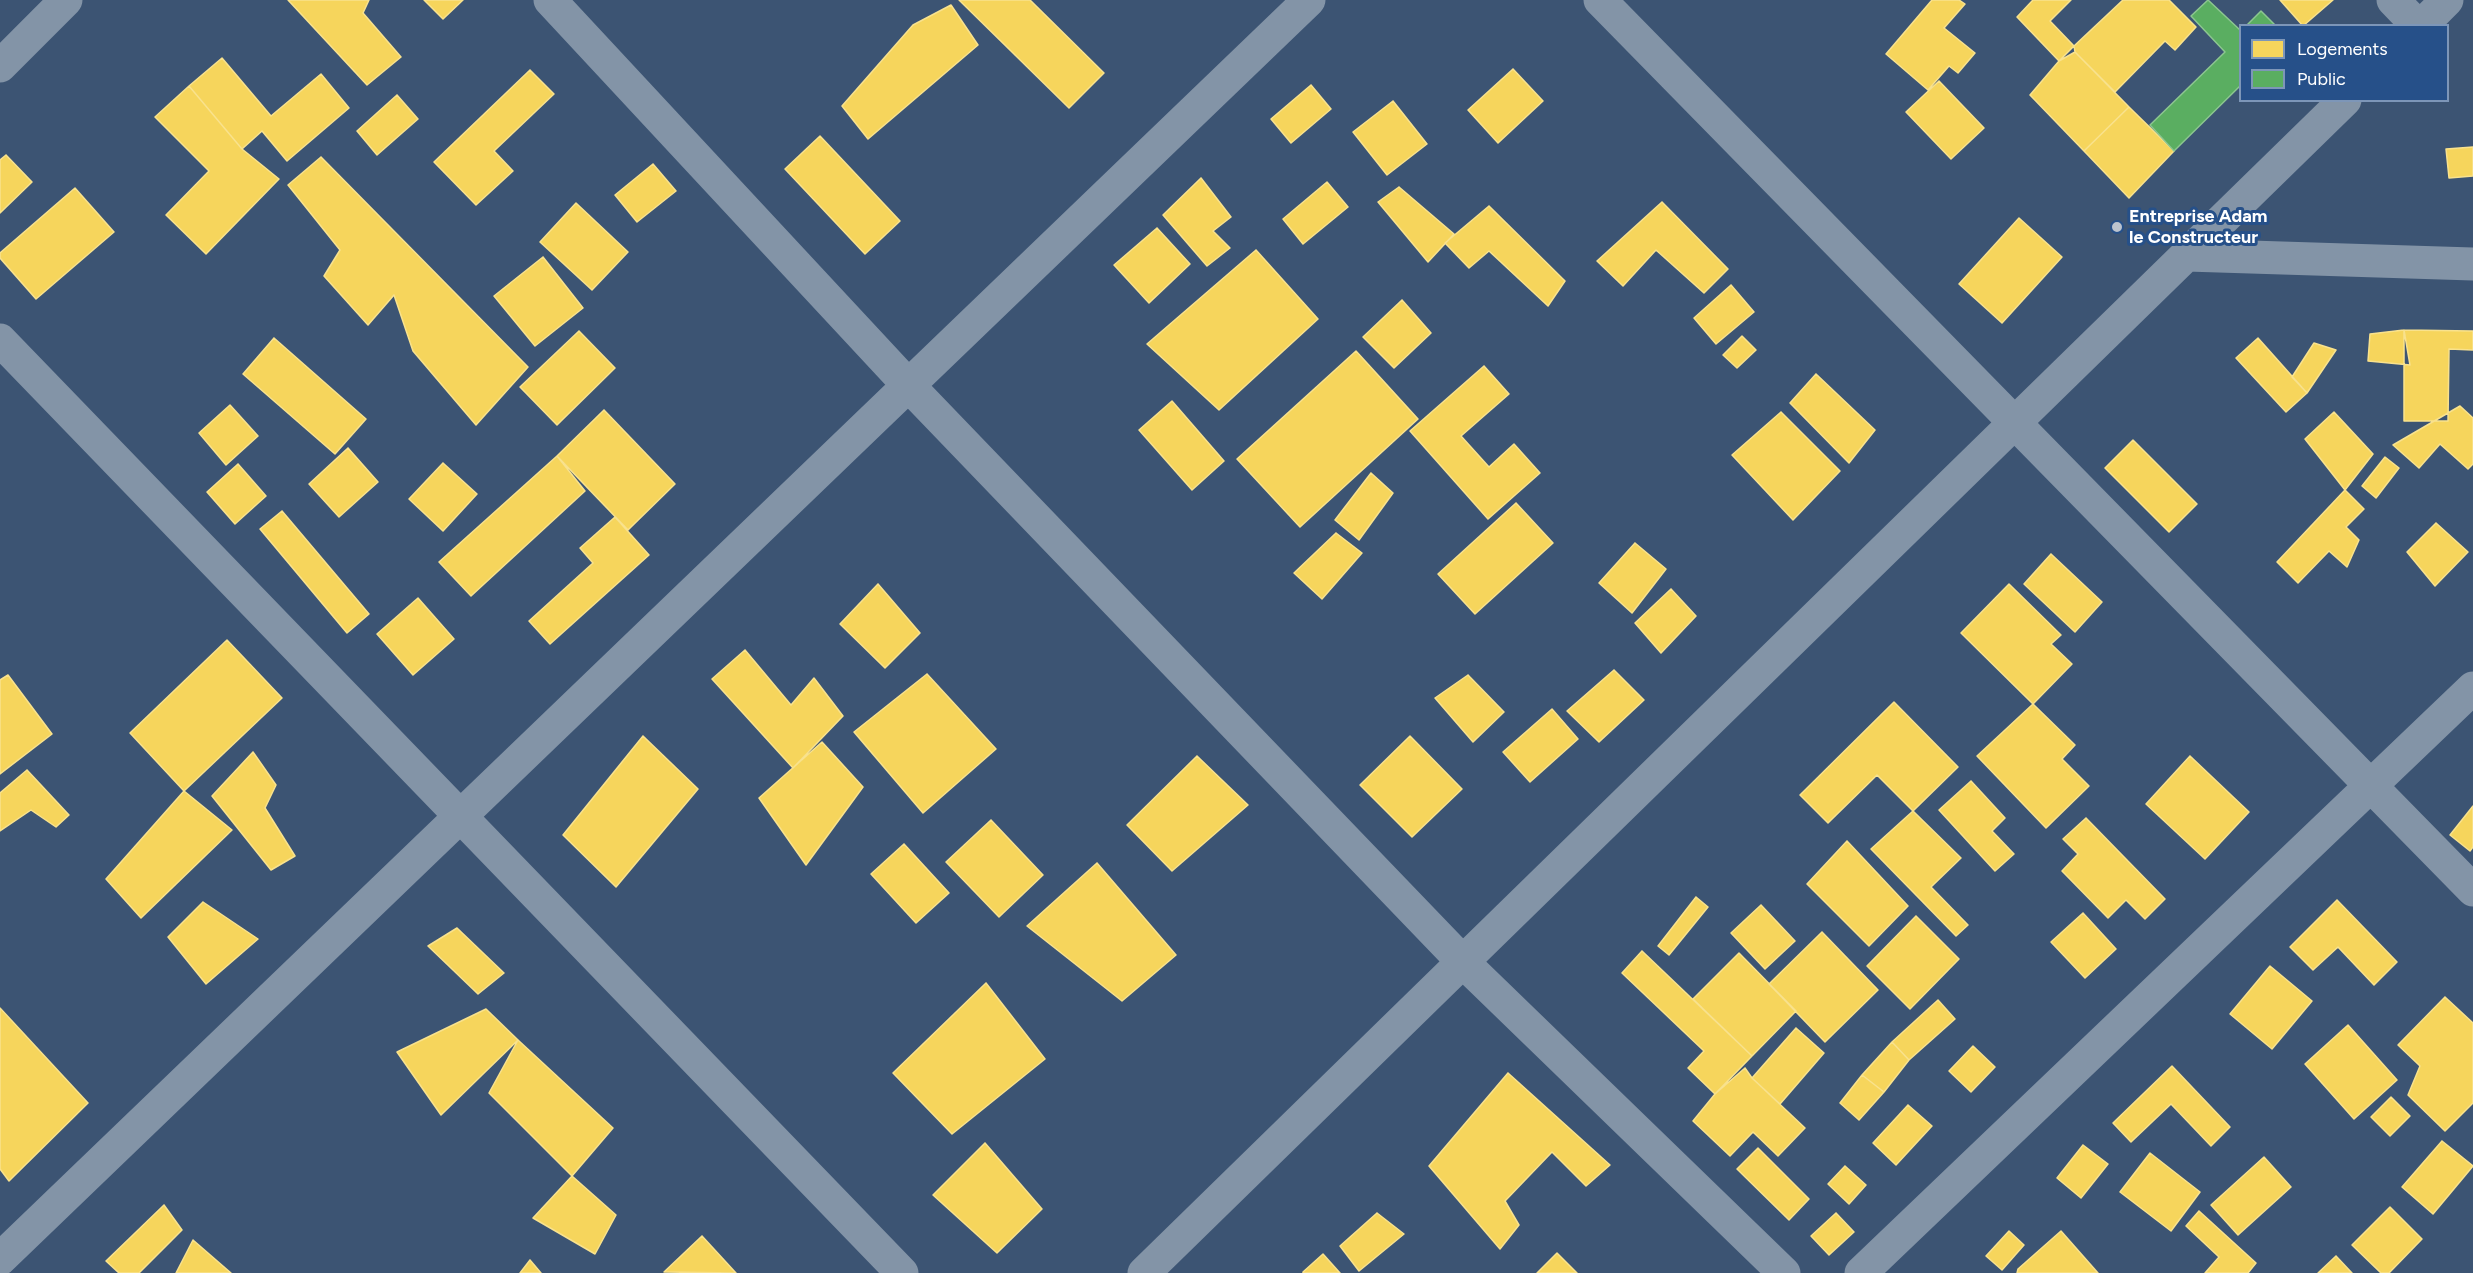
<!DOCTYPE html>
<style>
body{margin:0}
#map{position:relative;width:2473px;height:1273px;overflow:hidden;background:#3c5473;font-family:Figtree,sans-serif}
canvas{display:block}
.legend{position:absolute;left:2239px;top:24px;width:210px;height:78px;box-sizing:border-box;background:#265089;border:2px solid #7d96b8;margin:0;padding:8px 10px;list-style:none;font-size:18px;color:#fff}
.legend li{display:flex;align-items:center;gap:12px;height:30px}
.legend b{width:30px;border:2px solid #7d96b8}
</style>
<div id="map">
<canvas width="2473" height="1273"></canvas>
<ul class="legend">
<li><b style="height:16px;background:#f6d55c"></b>Logements</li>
<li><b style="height:16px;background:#5aae61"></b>Public</li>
</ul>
</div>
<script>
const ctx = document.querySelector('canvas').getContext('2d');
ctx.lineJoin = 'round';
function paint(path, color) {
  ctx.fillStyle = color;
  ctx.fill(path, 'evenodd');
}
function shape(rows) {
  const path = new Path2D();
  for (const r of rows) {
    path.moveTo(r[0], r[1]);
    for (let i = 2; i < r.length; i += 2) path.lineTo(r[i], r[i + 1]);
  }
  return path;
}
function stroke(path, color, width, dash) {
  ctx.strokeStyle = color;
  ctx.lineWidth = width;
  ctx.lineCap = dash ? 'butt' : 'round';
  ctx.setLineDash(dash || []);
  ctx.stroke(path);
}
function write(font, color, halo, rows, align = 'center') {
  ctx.font = font + ' Figtree,sans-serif';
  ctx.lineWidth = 6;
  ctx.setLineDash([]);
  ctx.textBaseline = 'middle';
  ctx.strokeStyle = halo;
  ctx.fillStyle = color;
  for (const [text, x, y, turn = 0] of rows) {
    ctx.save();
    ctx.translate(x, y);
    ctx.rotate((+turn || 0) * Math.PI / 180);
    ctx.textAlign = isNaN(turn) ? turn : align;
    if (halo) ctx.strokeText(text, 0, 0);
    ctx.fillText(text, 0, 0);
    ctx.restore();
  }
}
const homes = shape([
 [288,0,369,0,363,13,401,57,367,85,288,0],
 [424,0,463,0,443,19,424,0],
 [959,0,1030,0,1104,73,1069,108,959,0],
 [1932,0,1959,0,1965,4,1944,28,1975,53,1958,73,1949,66,1928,90,1886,54,1932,0],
 [2033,0,2071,0,2050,21,2074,46,2059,61,2017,17,2033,0],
 [2123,0,2169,0,2196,27,2175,50,2165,41,2115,92,2075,52,2074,46,2123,0],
 [2280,0,2333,0,2303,26,2280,0],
 [951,5,978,45,868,139,842,106,913,25,951,5],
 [2075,52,2129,107,2084,151,2030,95,2059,61,2075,52],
 [222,58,271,116,321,74,349,108,287,161,262,131,242,149,189,86,222,58],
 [1513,69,1543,101,1498,143,1468,110,1513,69],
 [530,70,554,94,494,151,513,171,476,205,434,162,530,70],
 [1939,81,1984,128,1951,159,1906,112,1939,81],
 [1311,85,1331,109,1291,143,1271,119,1311,85],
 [189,86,242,149,279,179,206,254,166,215,209,171,155,117,189,86],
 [397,95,418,119,377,155,357,131,397,95],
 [1393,101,1427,144,1387,175,1353,132,1393,101],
 [2129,107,2174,151,2129,198,2084,151,2129,107],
 [820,136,900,221,865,254,785,169,820,136],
 [2473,147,2473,176,2449,178,2446,149,2473,147],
 [6,155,32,182,0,213,0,160,6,155],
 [321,157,528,367,476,425,413,351,394,295,368,325,324,276,340,250,288,185,321,157],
 [653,164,676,191,637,222,615,195,653,164],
 [1201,178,1231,217,1213,231,1230,248,1207,266,1163,215,1201,178],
 [1327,182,1348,207,1303,244,1283,219,1327,182],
 [1399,187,1454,234,1428,262,1378,202,1399,187],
 [75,188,114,232,36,299,0,258,0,253,75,188],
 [1662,202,1728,269,1704,293,1656,250,1623,286,1597,261,1662,202],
 [576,203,628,252,592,290,540,242,576,203],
 [1489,206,1565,281,1548,306,1489,251,1469,268,1445,243,1489,206],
 [2019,218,2062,257,2002,323,1959,284,2019,218],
 [1157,228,1190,264,1149,303,1114,265,1157,228],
 [1256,250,1318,319,1219,410,1147,344,1256,250],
 [543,257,583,308,535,346,494,296,543,257],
 [1731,285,1754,312,1716,344,1694,318,1731,285],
 [1402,300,1431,333,1394,368,1363,337,1402,300],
 [2404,330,2410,365,2368,361,2370,334,2404,330],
 [2404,330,2473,331,2473,350,2449,349,2448,421,2404,421,2404,330],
 [579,331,615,368,557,425,520,387,579,331],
 [1742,336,1756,350,1737,368,1723,355,1742,336],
 [274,338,366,419,335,454,243,374,274,338],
 [2258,338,2307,393,2286,412,2236,358,2258,338],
 [2314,343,2336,350,2307,393,2292,377,2314,343],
 [1356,351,1418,419,1300,527,1237,459,1356,351],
 [1484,366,1509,394,1461,436,1489,467,1514,444,1540,473,1488,519,1410,431,1484,366],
 [1816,374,1875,430,1849,463,1790,403,1816,374],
 [1172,401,1224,461,1192,490,1139,430,1172,401],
 [230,405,258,436,226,465,199,433,230,405],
 [2460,406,2473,418,2473,464,2468,469,2440,444,2419,468,2393,445,2460,406],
 [604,410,675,484,628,530,557,456,604,410],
 [1781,412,1840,471,1793,520,1732,455,1781,412],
 [2334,412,2373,454,2345,490,2305,439,2334,412],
 [2133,440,2197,504,2169,532,2105,468,2133,440],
 [348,448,378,482,339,517,309,484,348,448],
 [557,456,585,491,471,596,439,562,557,456],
 [2385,457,2399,468,2376,498,2362,486,2385,457],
 [443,463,477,494,443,531,409,499,443,463],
 [238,464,266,496,235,524,207,492,238,464],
 [1371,473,1393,493,1359,540,1335,520,1371,473],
 [2345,490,2364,509,2346,527,2359,540,2347,567,2329,551,2298,583,2277,562,2345,490],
 [1516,503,1553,543,1475,614,1438,574,1516,503],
 [282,511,369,614,347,633,260,529,282,511],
 [615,517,649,555,550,644,529,621,593,563,580,548,615,517],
 [2436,523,2468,552,2435,586,2407,552,2436,523],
 [1336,533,1362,553,1322,599,1294,573,1336,533],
 [1635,543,1666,569,1632,613,1599,583,1635,543],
 [2051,554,2102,602,2075,632,2024,584,2051,554],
 [878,584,920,633,885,668,840,624,878,584],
 [2009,584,2061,635,2051,644,2072,664,2033,704,1961,633,2009,584],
 [1671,589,1696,616,1661,653,1635,623,1671,589],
 [418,598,454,639,413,675,377,634,418,598],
 [227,640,282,698,184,791,130,733,227,640],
 [745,650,791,705,814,678,843,716,793,768,712,679,745,650],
 [1614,670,1644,700,1599,742,1567,711,1614,670],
 [927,674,996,749,923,813,854,732,927,674],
 [8,675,52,734,0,774,0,680,8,675],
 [1468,675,1504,712,1473,742,1435,698,1468,675],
 [1894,702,1958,767,1913,811,1877,775,1828,823,1800,795,1894,702],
 [2033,704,2075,745,2062,759,2089,786,2046,828,1977,756,2033,704],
 [1552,709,1578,739,1530,782,1503,752,1552,709],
 [643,736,698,789,616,887,563,835,643,736],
 [1410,736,1462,789,1412,837,1360,785,1410,736],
 [822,742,863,787,806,865,759,798,822,742],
 [253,752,276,785,265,808,295,856,271,870,212,796,253,752],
 [1197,756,1248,805,1172,871,1127,825,1197,756],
 [2190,756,2249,812,2205,859,2146,804,2190,756],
 [27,770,69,815,56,827,31,810,0,831,0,793,27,770],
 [1971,781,2005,818,1992,831,2014,854,1995,871,1939,810,1971,781],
 [184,791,232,830,141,918,106,879,184,791],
 [2473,806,2473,847,2470,851,2450,835,2473,806],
 [1913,811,1961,858,1931,887,1968,925,1956,936,1871,849,1913,811],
 [2086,818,2165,899,2145,919,2126,900,2108,918,2062,871,2078,854,2063,839,2086,818],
 [991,820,1043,875,999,917,946,862,991,820],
 [1847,841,1908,906,1869,946,1807,884,1847,841],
 [904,844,949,893,916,923,871,874,904,844],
 [1097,863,1176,955,1122,1001,1027,926,1097,863],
 [1696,897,1708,907,1669,955,1658,946,1696,897],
 [2337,900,2397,962,2374,985,2338,947,2313,970,2290,947,2337,900],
 [203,902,258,939,206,984,168,937,203,902],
 [1761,905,1795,941,1765,969,1731,933,1761,905],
 [2083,913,2116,949,2085,978,2051,942,2083,913],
 [1916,916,1959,959,1910,1009,1867,966,1916,916],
 [457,928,504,973,478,994,428,946,457,928],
 [1822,932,1878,990,1825,1042,1769,984,1822,932],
 [1642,951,1752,1056,1715,1094,1688,1068,1704,1051,1622,973,1642,951],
 [1739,953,1796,1011,1752,1056,1693,999,1739,953],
 [2270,966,2312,1001,2272,1049,2230,1014,2270,966],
 [986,983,1045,1059,952,1134,893,1073,986,983],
 [2445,997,2473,1023,2473,1103,2445,1131,2408,1095,2420,1066,2398,1045,2445,997],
 [1938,1000,1955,1019,1909,1060,1892,1042,1938,1000],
 [0,1008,88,1103,9,1181,0,1169,0,1008],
 [486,1009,518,1040,441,1115,397,1052,486,1009],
 [2348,1025,2397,1080,2354,1119,2305,1064,2348,1025],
 [1796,1028,1824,1053,1780,1104,1752,1078,1796,1028],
 [518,1040,613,1128,572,1176,489,1093,518,1040],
 [1892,1042,1909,1060,1884,1092,1862,1075,1892,1042],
 [1973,1046,1995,1067,1971,1092,1949,1071,1973,1046],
 [2172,1066,2230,1127,2211,1146,2171,1104,2131,1142,2113,1123,2172,1066],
 [1745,1068,1752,1078,1805,1128,1778,1156,1753,1132,1730,1156,1693,1121,1715,1094,1745,1068],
 [1508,1073,1610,1165,1586,1186,1552,1152,1505,1201,1519,1225,1500,1249,1429,1166,1508,1073],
 [1862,1075,1884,1092,1859,1120,1840,1103,1862,1075],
 [2391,1097,2410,1116,2390,1136,2371,1117,2391,1097],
 [1908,1105,1932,1126,1896,1165,1873,1143,1908,1105],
 [2442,1141,2473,1166,2433,1214,2402,1187,2442,1141],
 [985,1143,1042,1209,997,1253,933,1195,985,1143],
 [2083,1145,2108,1164,2081,1198,2057,1178,2083,1145],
 [1758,1148,1809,1199,1789,1220,1737,1169,1758,1148],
 [2150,1153,2200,1192,2171,1231,2120,1192,2150,1153],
 [2264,1157,2291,1187,2238,1235,2211,1205,2264,1157],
 [1845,1166,1866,1185,1849,1204,1828,1184,1845,1166],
 [572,1176,616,1215,595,1254,533,1218,572,1176],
 [164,1205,182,1230,139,1273,119,1273,106,1261,164,1205],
 [2390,1207,2422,1239,2389,1273,2381,1273,2352,1245,2390,1207],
 [2199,1211,2256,1263,2248,1273,2205,1273,2219,1257,2186,1226,2199,1211],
 [1377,1213,1404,1234,1359,1271,1340,1246,1377,1213],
 [1836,1213,1854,1232,1829,1255,1811,1236,1836,1213],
 [2009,1231,2024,1245,2002,1270,1986,1256,2009,1231],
 [2061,1231,2098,1273,2017,1273,2018,1269,2061,1231],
 [702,1236,736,1273,664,1272,702,1236],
 [193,1240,231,1273,176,1273,193,1240],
 [1557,1253,1577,1273,1537,1273,1557,1253],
 [1323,1254,1340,1273,1303,1273,1303,1272,1323,1254],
 [2336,1256,2352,1273,2318,1273,2336,1256],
 [530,1260,541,1273,520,1273,530,1260]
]);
paint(homes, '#f6d55c');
stroke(homes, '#f9e28d', 1.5);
const public = shape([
 [2208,0,2240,30,2240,86,2174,151,2150,125,2225,52,2191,16,2208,0],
 [2261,11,2276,26,2246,26,2261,11]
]);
paint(public, '#5aae61');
stroke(public, '#8cc690', 1.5);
stroke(shape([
 [550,0,909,386,1463,962,1784,1273],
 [1600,0,2473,890],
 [2393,0,2418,26],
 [2421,26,2447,0],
 [0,66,66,0],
 [2187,255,2473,264],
 [0,340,902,1273],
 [0,1259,1309,0],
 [1144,1273,2345,100],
 [1861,1273,2473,688]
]), '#8394a7', 33);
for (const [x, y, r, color] of [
 [2117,227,6,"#bbc3ce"]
]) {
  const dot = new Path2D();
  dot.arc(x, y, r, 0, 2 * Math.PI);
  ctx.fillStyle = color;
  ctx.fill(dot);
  stroke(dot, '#265089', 2);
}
write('bold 18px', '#fff', '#265089', [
 ["Entreprise Adam",2129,217],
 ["le Constructeur",2129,238]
], 'left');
</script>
